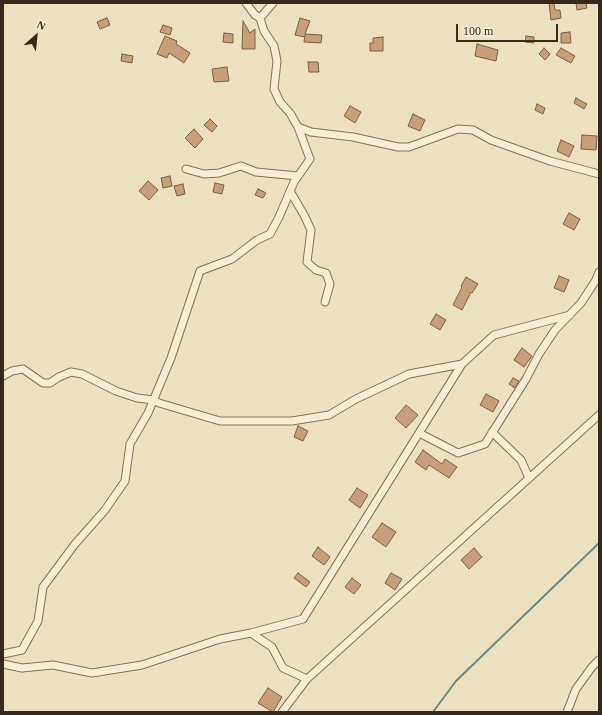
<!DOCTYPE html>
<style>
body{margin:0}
#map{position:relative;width:602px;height:715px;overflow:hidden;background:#ebe1c0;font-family:"Times New Roman",serif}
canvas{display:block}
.frame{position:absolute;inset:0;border:4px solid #33291d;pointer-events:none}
.north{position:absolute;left:16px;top:16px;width:40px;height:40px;-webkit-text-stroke:3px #f3ebcf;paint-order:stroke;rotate:27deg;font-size:11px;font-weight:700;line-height:16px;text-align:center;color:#33291d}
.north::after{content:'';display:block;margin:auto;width:14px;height:18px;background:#33291d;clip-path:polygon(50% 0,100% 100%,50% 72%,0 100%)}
.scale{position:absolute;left:456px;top:24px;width:102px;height:18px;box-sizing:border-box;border:2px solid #33291d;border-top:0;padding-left:5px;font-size:12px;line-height:14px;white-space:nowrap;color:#33291d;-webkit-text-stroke:3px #f3ebcf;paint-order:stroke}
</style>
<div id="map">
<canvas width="602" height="715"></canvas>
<div class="frame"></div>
<div class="north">N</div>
<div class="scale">100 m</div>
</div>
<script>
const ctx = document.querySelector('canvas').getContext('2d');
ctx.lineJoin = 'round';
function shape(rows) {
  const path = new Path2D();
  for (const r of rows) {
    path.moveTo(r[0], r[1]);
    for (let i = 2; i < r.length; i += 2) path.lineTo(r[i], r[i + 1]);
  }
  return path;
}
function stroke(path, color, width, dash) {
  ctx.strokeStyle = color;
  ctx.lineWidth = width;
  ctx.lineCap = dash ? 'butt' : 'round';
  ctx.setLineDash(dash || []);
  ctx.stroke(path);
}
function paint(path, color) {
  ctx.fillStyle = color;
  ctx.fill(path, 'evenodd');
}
stroke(shape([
 [433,712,456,681,599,543]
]), '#6b8a84', 2);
const building = shape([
 [549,3,554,3,555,10,560,10,561,18,551,20,549,3],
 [576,3,586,3,587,8,577,10,576,3],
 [107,18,110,25,100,29,97,22,107,18],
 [300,18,310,21,305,34,322,35,321,43,304,42,305,35,304,37,295,35,300,18],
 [243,21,250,33,255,29,255,49,242,49,243,21],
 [163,25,172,28,170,35,160,32,163,25],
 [570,32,571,43,561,43,561,33,570,32],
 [224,33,233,34,233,43,223,42,224,33],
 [165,36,177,41,176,44,190,53,184,63,169,53,167,58,157,54,165,36],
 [526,36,534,37,534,43,525,42,526,36],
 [383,37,383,51,370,51,370,43,373,43,373,38,383,37],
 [477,44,498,50,496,61,475,56,477,44],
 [544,48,550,54,545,60,539,54,544,48],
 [561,48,575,56,571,63,556,55,561,48],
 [122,54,133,56,132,63,121,61,122,54],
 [308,62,318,62,319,72,309,72,308,62],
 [227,67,229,81,214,82,212,69,227,67],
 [576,98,587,104,584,109,574,103,576,98],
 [537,104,545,108,543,114,535,110,537,104],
 [350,106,361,112,355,123,344,116,350,106],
 [413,114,425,120,420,131,408,126,413,114],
 [210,119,217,126,212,132,204,125,210,119],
 [194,129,203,139,195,148,185,138,194,129],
 [582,135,597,136,596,150,581,149,582,135],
 [561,140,574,146,569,157,557,151,561,140],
 [170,176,172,186,163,188,161,178,170,176],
 [148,181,158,190,149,200,139,191,148,181],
 [215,183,224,185,222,194,213,192,215,183],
 [183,184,185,194,177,196,174,186,183,184],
 [258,189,266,193,263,198,255,195,258,189],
 [569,213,580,219,574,230,563,224,569,213],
 [559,276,569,280,564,292,554,288,559,276],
 [466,277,478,284,472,293,471,292,462,310,453,305,462,287,461,286,466,277],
 [436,314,446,320,440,330,430,324,436,314],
 [522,348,532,356,524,367,514,360,522,348],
 [513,378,519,381,515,388,509,384,513,378],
 [486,394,499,401,493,412,480,405,486,394],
 [406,405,418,415,406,428,395,418,406,405],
 [298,426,308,431,303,441,294,437,298,426],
 [423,450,442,464,445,459,457,467,449,478,429,465,426,470,415,462,423,450],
 [357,488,368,495,360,508,349,500,357,488],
 [382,523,396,532,386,547,372,537,382,523],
 [318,547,330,557,324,565,312,556,318,547],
 [474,548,482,557,469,569,461,560,474,548],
 [298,573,310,582,306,587,294,578,298,573],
 [391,573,402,579,395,590,385,583,391,573],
 [352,578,361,585,354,594,345,587,352,578],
 [268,688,282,697,273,712,258,703,268,688]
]);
paint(building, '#c79e78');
stroke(building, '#805e40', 1);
const street = shape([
 [246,3,255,15,260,18],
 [298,127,311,132,353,137,398,147,409,147,458,129,473,130,491,140,550,161,599,174],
 [186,169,204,174,219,173,241,166,256,172,298,176],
 [290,191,304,215,311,230,307,262,316,270,326,273,330,284,325,302],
 [3,376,12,371,23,369,43,383,50,383,59,377,71,372,82,374,116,391,137,398,154,400,159,403,220,421,292,421,329,415,356,399,409,374,462,364],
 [492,432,521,460,529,478],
 [419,433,458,453,485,444,526,379,539,354,555,330,581,303,596,280,599,272],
 [251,633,303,619,462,364,494,335,570,315],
 [3,654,22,650,38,621,43,587,75,544,105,510,125,481,130,444,148,413,171,358,200,271,232,259,257,240,270,234,279,217,294,182,310,159,298,127,290,113,280,102,274,89,277,61,274,46,264,31,260,18,273,3],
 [3,664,22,668,53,665,92,673,142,665,220,639,251,633,272,647,283,668,307,679],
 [282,712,307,679,599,415],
 [567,712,576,689,592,667,599,660]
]);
stroke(street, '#837259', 9);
stroke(street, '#f6eed2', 7);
</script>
